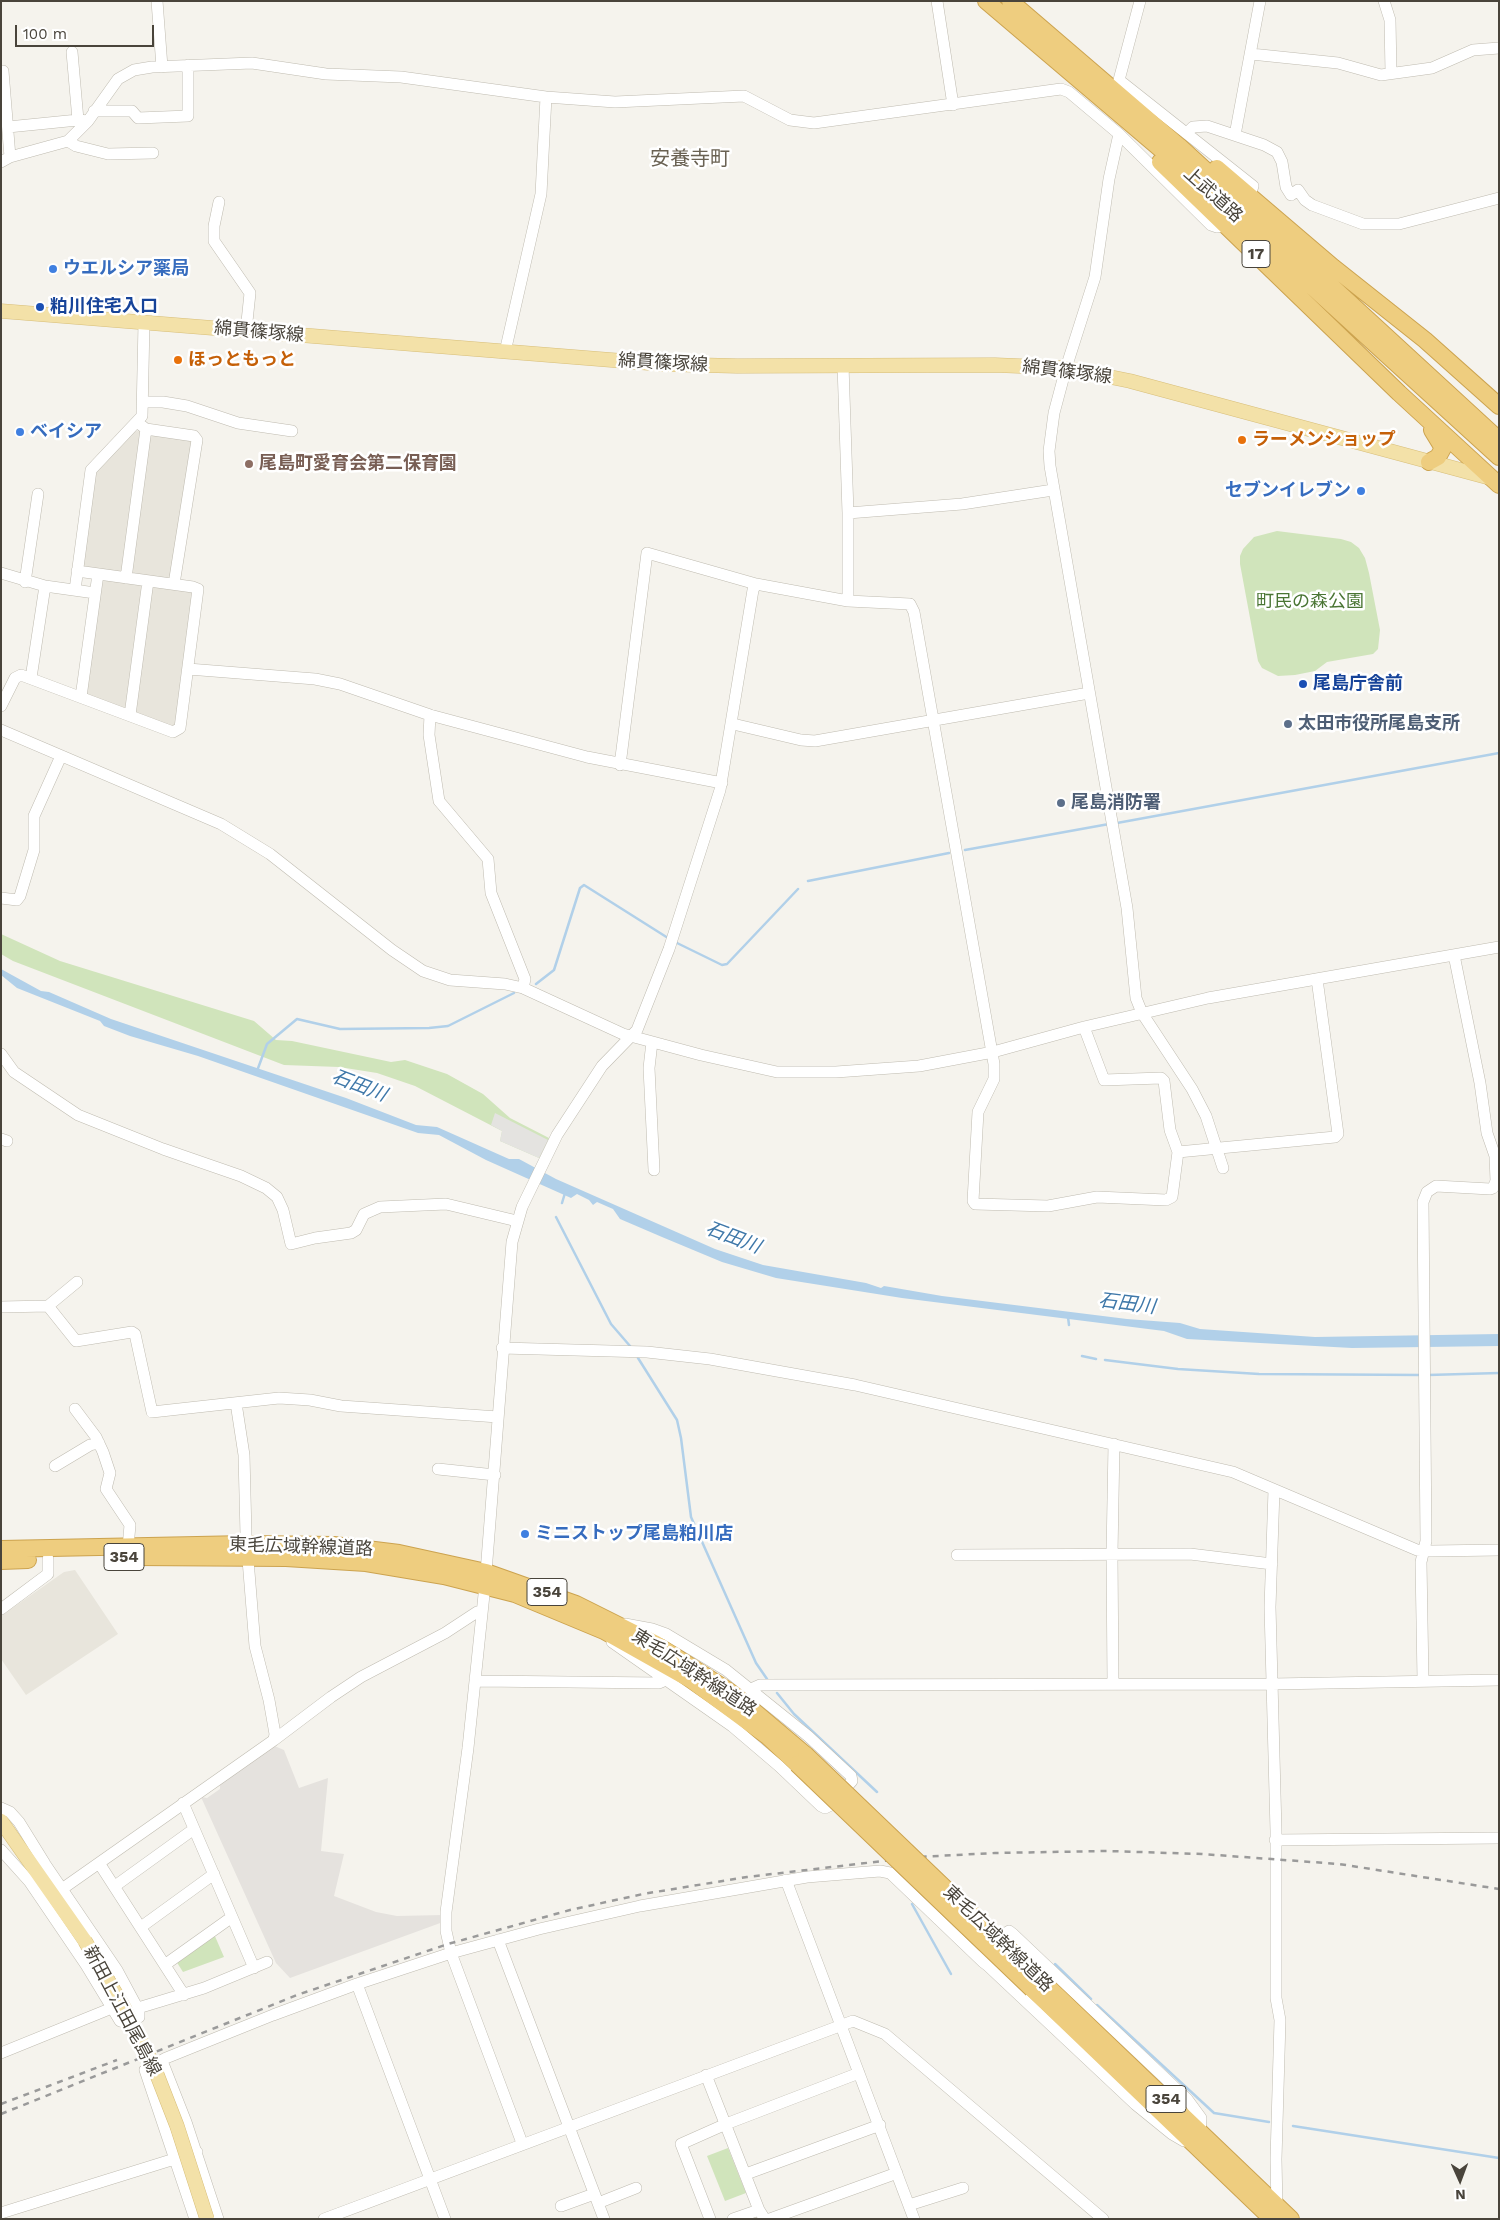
<!DOCTYPE html>
<meta charset="utf-8">
<style>
body{margin:0}
#map{position:relative;width:1500px;height:2220px;overflow:hidden;background:#f5f3ed;font-family:"Work Sans",sans-serif}
canvas{display:block}
.frame{position:absolute;inset:0;border:2px solid #49443b;pointer-events:none}
.north{position:absolute;left:1435px;top:2155px;width:50px;height:50px;-webkit-text-stroke:4px #fff;paint-order:stroke;rotate:178deg;font-size:14px;font-weight:700;line-height:20px;text-align:center;color:#49443b}
.north::after{content:'';display:block;margin:auto;width:18px;height:22px;background:#49443b;clip-path:polygon(50% 0,100% 100%,50% 72%,0 100%)}
.scale{position:absolute;left:15px;top:25px;width:139px;height:22px;box-sizing:border-box;border:2px solid #49443b;border-top:0;padding-left:6px;font-size:15px;line-height:18px;white-space:nowrap;color:#49443b;-webkit-text-stroke:4px #fff;paint-order:stroke}
</style>
<div id="map">
<canvas width="1500" height="2220"></canvas>
<div class="frame"></div>
<div class="north">N</div>
<div class="scale">100 m</div>
</div>
<script>
const ctx = document.querySelector('canvas').getContext('2d');
ctx.lineJoin = 'round';
function paint(path, color) {
  ctx.fillStyle = color;
  ctx.fill(path, 'evenodd');
}
function shape(rows) {
  const path = new Path2D();
  for (const r of rows) {
    path.moveTo(r[0], r[1]);
    for (let i = 2; i < r.length; i += 2) path.lineTo(r[i], r[i + 1]);
  }
  return path;
}
function stroke(path, color, width, dash) {
  ctx.strokeStyle = color;
  ctx.lineWidth = width;
  ctx.lineCap = dash ? 'butt' : 'round';
  ctx.setLineDash(dash || []);
  ctx.stroke(path);
}
function write(font, color, halo, rows, align = 'center') {
  ctx.font = font + ' "Work Sans","Noto Sans JP",sans-serif';
  ctx.lineWidth = 5;
  ctx.setLineDash([]);
  ctx.textBaseline = 'middle';
  ctx.strokeStyle = halo;
  ctx.fillStyle = color;
  for (const [text, x, y, turn = 0] of rows) {
    ctx.save();
    ctx.translate(x, y);
    ctx.rotate((+turn || 0) * Math.PI / 180);
    ctx.textAlign = isNaN(turn) ? turn : align;
    if (halo) ctx.strokeText(text, 0, 0);
    ctx.fillText(text, 0, 0);
    ctx.restore();
  }
}
paint(shape([
 [137,431,189,439,193,443,170,576,165,579,86,568,82,564,94,471,130,433],
 [104,579,191,590,194,595,176,725,172,728,88,696,85,691,100,582],
 [75,1570,118,1634,26,1695,1,1659,1,1616,64,1572]
]), '#e8e5dc');
paint(shape([
 [272,1745,284,1750,299,1788,328,1778,321,1851,344,1854,334,1896,376,1912,397,1916,443,1915,443,1922,290,1978,276,1963,201,1797,207,1798,220,1789,220,1781]
]), '#e5e2de');
paint(shape([
 [1277,531,1341,539,1351,542,1359,548,1365,558,1369,573,1380,630,1378,649,1373,654,1327,662,1315,671,1295,675,1278,676,1262,668,1258,661,1240,564,1240,556,1243,549,1254,537],
 [1,934,60,961,254,1021,276,1040,292,1041,391,1062,405,1060,447,1074,483,1094,510,1118,549,1138,539,1158,500,1141,502,1131,415,1086,377,1073,339,1067,284,1065,13,961,1,954],
 [214,1934,224,1957,183,1972,176,1961],
 [728,2148,746,2193,725,2201,707,2156]
]), '#d0e4bb');
paint(shape([
 [495,1113,548,1140,539,1158,500,1141,502,1131,491,1125]
]), '#e4e3e0');
paint(shape([
 [1,969,41,991,49,992,111,1019,346,1098,416,1125,437,1127,509,1159,519,1159,556,1179,715,1249,763,1265,866,1283,881,1288,884,1286,942,1296,1127,1319,1180,1323,1200,1329,1315,1337,1499,1334,1499,1346,1352,1348,1187,1339,1164,1331,902,1298,776,1278,722,1262,662,1237,620,1219,613,1209,597,1202,593,1205,589,1200,577,1194,571,1198,486,1160,439,1135,418,1133,198,1056,130,1036,104,1026,100,1021,17,988,1,975]
]), '#b1d0e9');
stroke(shape([
 [1117,823,1499,753],
 [965,850,1109,824],
 [808,881,949,853],
 [675,942,722,965,727,964,798,889],
 [536,984,554,970,580,888,584,885,668,938],
 [257,1071,267,1044,297,1019,340,1029,429,1028,448,1026,514,993],
 [562,1203,565,1193],
 [556,1217,611,1324,630,1346],
 [1068,1317,1069,1325],
 [1082,1356,1096,1359],
 [638,1358,677,1420,681,1438,691,1517,756,1663,767,1679],
 [1105,1360,1178,1369,1259,1374,1422,1375],
 [1428,1375,1499,1373],
 [777,1693,794,1714,877,1792],
 [912,1904,951,1974],
 [1055,1964,1091,1999],
 [1097,2005,1214,2113,1269,2122],
 [1293,2126,1499,2158]
]), '#b1d0e9', 2.5);
const minor = shape([
 [157,1,162,67],
 [937,1,953,105],
 [1140,1,1119,80,1253,186,1250,196],
 [1384,1,1390,20,1391,73],
 [72,52,78,120],
 [1251,54,1338,63,1381,75,1432,68,1473,50,1499,48],
 [3,71,10,157],
 [94,111,132,111,138,118,188,116,188,65],
 [8,127,78,120,88,121],
 [1188,132,1193,127,1207,126,1264,145,1277,152,1282,162,1286,187,1291,195,1298,190,1305,200,1312,205,1363,224,1399,224,1499,198],
 [1119,134,1109,179,1095,277,1066,368,1054,413,1049,451,1050,466,1127,908,1136,998,1142,1013,1192,1089,1206,1116,1223,1168],
 [1235,135,1260,1],
 [68,141,76,146,108,154,153,153],
 [1,162,10,157,68,141,88,121,118,79,134,70,152,67,252,63,326,74,401,77,546,97,615,102,744,96,790,120,814,123,1061,89,1069,92,1119,134,1211,225,1217,227,1227,226],
 [219,202,214,226,214,241,250,293,246,331],
 [505,352,541,194,546,97],
 [843,365,848,513,848,601],
 [143,402,163,402,187,406,238,423,292,431],
 [137,422,146,429,194,436,197,440,174,584],
 [848,513,962,504,1053,490],
 [1,573,45,586,95,593],
 [126,578,146,429],
 [25,582,38,494],
 [75,590,91,470,142,416,144,323],
 [188,669,315,679,340,684,430,715,587,757,722,783],
 [31,678,45,586],
 [81,697,98,574],
 [1,706,15,678,21,675,173,732,180,728,198,589,193,587,77,571],
 [130,715,148,581],
 [430,715,429,735,439,801,488,859,491,893,525,979,523,988],
 [733,724,801,740,815,741,1089,693],
 [1,730,221,824,270,854,392,950,423,971,450,980,505,984,523,988,623,1034,701,1055,777,1072,836,1072,919,1066,993,1052,1084,1027,1208,998,1499,947],
 [620,765,647,553,756,584],
 [1,898,17,900,20,896,34,850,34,816,61,756],
 [652,1042,649,1068,654,1170],
 [1,1054,14,1072,78,1115,163,1149,241,1176,266,1188,277,1197,283,1210,291,1244,315,1238,351,1233,356,1230,364,1214,380,1207,446,1204,517,1221],
 [1,1139,7,1141],
 [1178,1152,1335,1137,1338,1134,1317,979],
 [48,1306,76,1341,132,1332,135,1334,152,1412,279,1398,310,1400,341,1406,498,1417],
 [1,1307,48,1306,77,1282],
 [502,1348,647,1352,710,1359,855,1385,1233,1472,1417,1550,1432,1551,1499,1550],
 [236,1403,244,1455,246,1535,255,1646,269,1700,275,1734,274,1740],
 [75,1409,96,1437,103,1452,110,1473,106,1489,130,1525,128,1547],
 [55,1466,90,1445,99,1443],
 [438,1469,495,1475],
 [1274,1490,1270,1607,1276,1831,1276,1998,1280,2020,1276,2159,1277,2208],
 [957,1555,1190,1554,1272,1564],
 [1,1609,48,1574,48,1559],
 [612,1642,732,1726,779,1766,821,1806,825,1808,831,1805,852,1781,851,1776,808,1736,726,1670,666,1634,652,1629,625,1624],
 [475,1678,479,1681,659,1683,666,1680],
 [1423,1680,1421,1562,1426,1541,1423,1202,1427,1192,1436,1186,1490,1189,1493,1188,1496,1181,1495,1156,1487,1133,1480,1083,1454,955],
 [1113,1684,1112,1554,1114,1444],
 [751,1689,760,1685,1272,1684,1499,1680],
 [183,1803,254,1968],
 [1,1808,10,1812,19,1822,45,1864,117,1970,139,2011,139,2017,127,2023,120,2021,86,1965,29,1881,1,1850],
 [1275,1840,1499,1838],
 [99,1863,184,1995],
 [786,1880,914,2219],
 [115,1886,194,1829],
 [62,1889,274,1740,331,1697,361,1677,445,1633,477,1612,482,1612],
 [141,1927,214,1874],
 [498,1940,604,2219],
 [993,1943,1006,1933,1009,1931,1013,1934,1187,2099,1201,2118,1200,2132],
 [983,1955,983,1962,987,1965,1135,2104,1172,2134,1184,2141],
 [166,1964,232,1917],
 [357,1984,445,2219],
 [138,2008,204,1988,267,1962],
 [1,2053,112,2008],
 [162,2061,186,2122,218,2219],
 [706,2075,759,2210,764,2218,767,2219],
 [522,2143,451,1953,446,1931,446,1912,468,1748,485,1585,512,1242,522,1207,557,1135,602,1066,637,1030,669,949,720,790,753,590,756,584,848,601,910,604,914,612,994,1064,994,1079,978,1112,973,1201,975,1204,1048,1206,1097,1197,1166,1200,1172,1197,1178,1152,1170,1130,1164,1081,1161,1078,1104,1080,1084,1027],
 [746,2174,880,2125],
 [598,2203,636,2188],
 [909,2205,963,2188],
 [561,2206,594,2194],
 [1,2213,197,2152],
 [195,2219,145,2070,166,2058,273,2015,357,1984,451,1953,539,1929,640,1906,807,1877,880,1871,890,1873,983,1962],
 [324,2219,853,2021,885,2034,1103,2219],
 [710,2219,681,2144,726,2124,859,2073],
 [733,2219,759,2210],
 [770,2219,897,2173]
]);
const major = shape([
 [1,311,661,364,737,366,995,365,1066,368,1130,381,1494,479],
 [1,1821,85,1941]
]);
const highway = shape([
 [986,1,1171,158,1499,457],
 [1010,1,1179,146,1499,440],
 [1160,162,1399,393,1499,485],
 [1217,168,1333,267,1425,340,1499,406],
 [1429,462,1438,457,1443,448,1432,430],
 [1,1549,246,1544,334,1545,399,1553,486,1572,576,1604,656,1644,735,1695,806,1755],
 [135,1557,286,1558,366,1563,444,1576,515,1594,604,1631,691,1680,767,1736,797,1764],
 [1,1561,28,1560],
 [1041,1980,1291,2219],
 [1032,1989,1272,2219]
]);
stroke(minor, '#bfbbb0', 12);
stroke(major, '#d7be79', 15);
stroke(highway, '#cca34f', 18);
stroke(minor, '#fff', 11);
stroke(major, '#f3e1a8', 14);
stroke(highway, '#eecd7f', 16);
stroke(shape([
 [1,2104,117,2060],
 [1,2114,297,1995,448,1944,570,1910,643,1894,747,1877,917,1857,995,1853,1107,1851,1202,1854,1339,1864,1499,1889]
]), '#9a9a9a', 2.5, [6, 6]);
const majorBridge = shape([
 [85,1941,123,2006,154,2067,177,2126,207,2219]
]);
const highwayBridge = shape([
 [806,1755,1041,1980],
 [797,1764,1032,1989]
]);
stroke(majorBridge, '#d7be79', 15, []);
stroke(highwayBridge, '#cca34f', 18, []);
stroke(majorBridge, '#f3e1a8', 14);
stroke(highwayBridge, '#eecd7f', 16);
for (const [x, y, r, color] of [
 [53,269,5,"#3f7fe0"],
 [40,307,5,"#1a4fb4"],
 [178,360,5,"#e8710a"],
 [20,432,5,"#3f7fe0"],
 [1242,440,5,"#e8710a"],
 [249,464,5,"#8d6e63"],
 [1361,491,5,"#3f7fe0"],
 [1303,684,5,"#1a4fb4"],
 [1288,724,5,"#5c6f8a"],
 [1061,803,5,"#5c6f8a"],
 [525,1534,5,"#3f7fe0"]
]) {
  const dot = new Path2D();
  dot.arc(x, y, r, 0, 2 * Math.PI);
  ctx.fillStyle = color;
  ctx.fill(dot);
  stroke(dot, '#fff', 2);
}
for (const [x, y, w] of [
 [1256,254,28],
 [124,1557,40],
 [547,1592,40],
 [1166,2099,40]
]) {
  const box = new Path2D();
  box.roundRect(x - w / 2, y - 13.5, w, 27, 4);
  ctx.fillStyle = '#fff';
  ctx.fill(box);
  stroke(box, '#49443b', 1);
}
write('bold 16px', '#49443b', null, [
 ["17",1256,254],
 ["354",124,1557],
 ["354",547,1592],
 ["354",1166,2099]
]);
write('18px', '#49443b', '#fff', [
 ["上武道路",1213,195,42],
 ["綿貫篠塚線",259,332,5],
 ["綿貫篠塚線",663,363,3],
 ["綿貫篠塚線",1067,372,7],
 ["東毛広域幹線道路",301,1547,2],
 ["東毛広域幹線道路",694,1673,33],
 ["東毛広域幹線道路",998,1939,44],
 ["新田上江田尾島線",122,2011,62]
]);
write('bold 18px', '#366cbe', '#fff', [
 ["ウエルシア薬局",63,269],
 ["ベイシア",30,432],
 ["セブンイレブン",1351,491,"right"],
 ["ミニストップ尾島粕川店",535,1534]
], 'left');
write('bold 18px', '#164399', '#fff', [
 ["粕川住宅入口",50,307],
 ["尾島庁舎前",1313,684]
], 'left');
write('bold 18px', '#c56008', '#fff', [
 ["ほっともっと",188,360],
 ["ラーメンショップ",1252,440]
], 'left');
write('bold 18px', '#785e54', '#fff', [
 ["尾島町愛育会第二保育園",259,464]
], 'left');
write('18px', '#4a7534', '#fff', [
 ["町民の森公園",1310,602]
]);
write('bold 18px', '#4e5e75', '#fff', [
 ["太田市役所尾島支所",1298,724],
 ["尾島消防署",1071,803]
], 'left');
write('italic 19px', '#3f78a9', '#fff', [
 ["石田川",359,1086,21],
 ["石田川",733,1238,21],
 ["石田川",1127,1304,7]
]);
write('20px', '#6a6253', '#fff', [
 ["安養寺町",690,159]
]);
</script>
